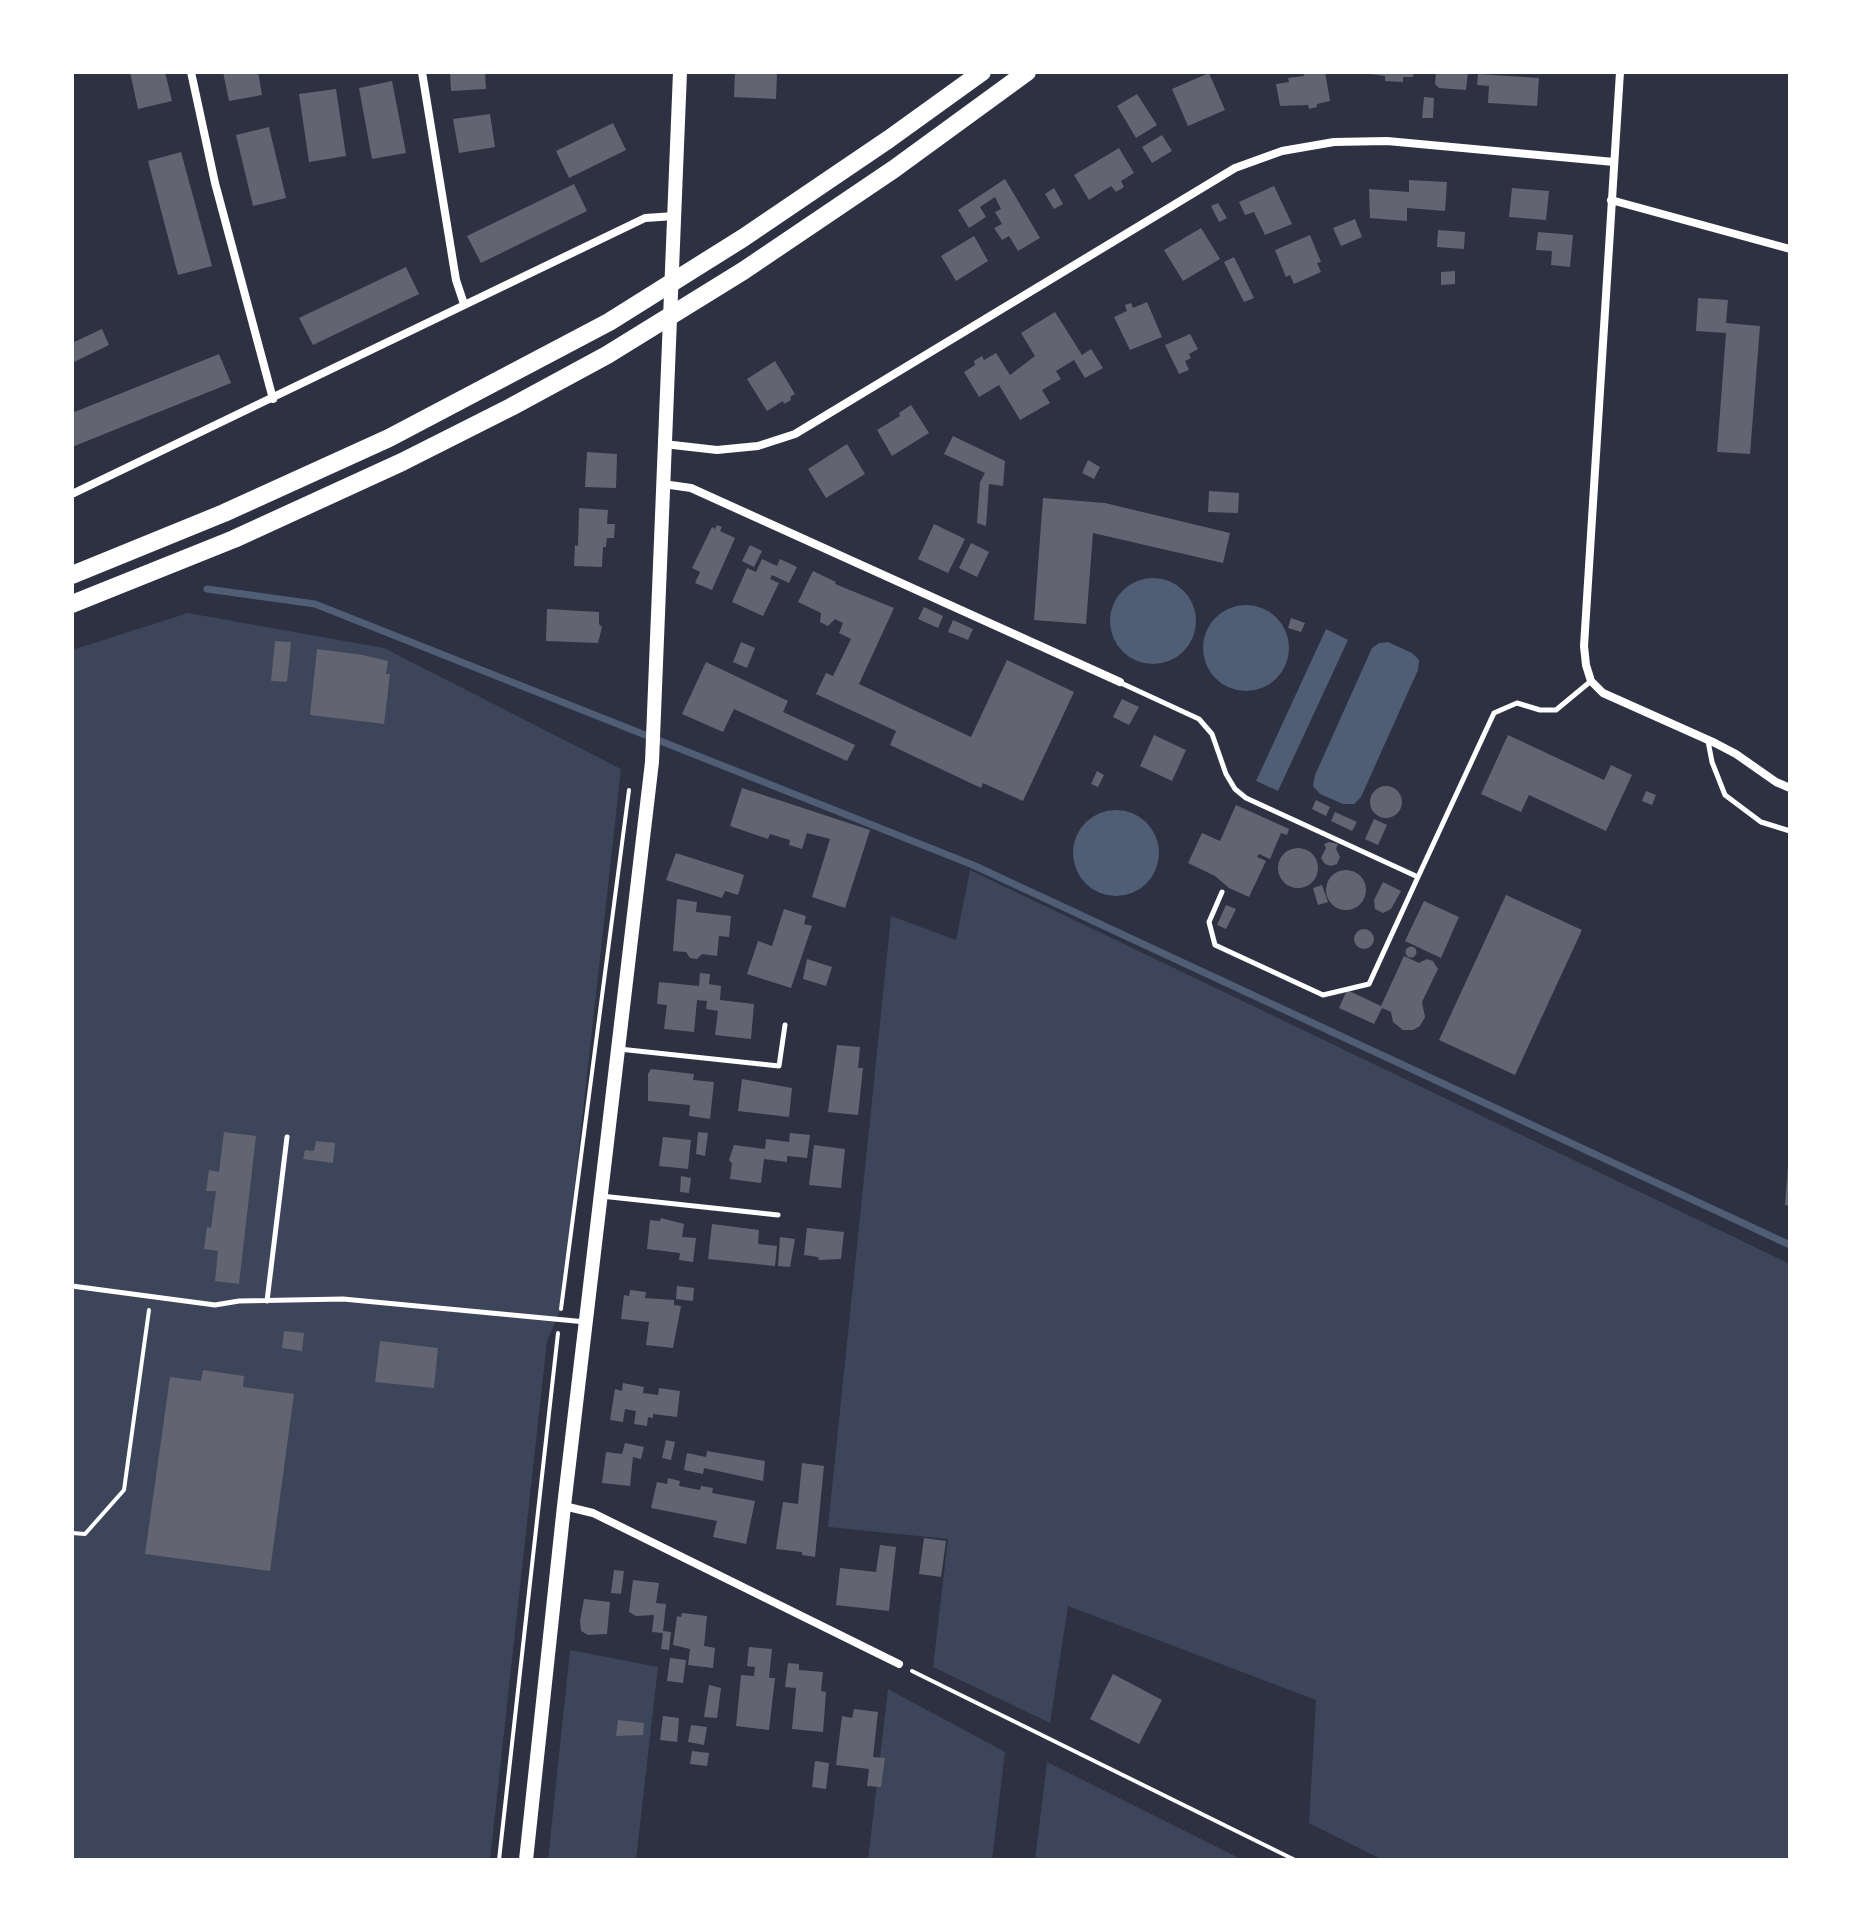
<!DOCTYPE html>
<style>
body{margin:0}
#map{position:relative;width:1862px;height:1932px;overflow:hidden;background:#2d3142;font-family:Commissioner,sans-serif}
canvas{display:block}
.frame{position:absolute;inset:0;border:74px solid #fff;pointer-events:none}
</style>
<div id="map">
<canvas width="1862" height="1932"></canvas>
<div class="frame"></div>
</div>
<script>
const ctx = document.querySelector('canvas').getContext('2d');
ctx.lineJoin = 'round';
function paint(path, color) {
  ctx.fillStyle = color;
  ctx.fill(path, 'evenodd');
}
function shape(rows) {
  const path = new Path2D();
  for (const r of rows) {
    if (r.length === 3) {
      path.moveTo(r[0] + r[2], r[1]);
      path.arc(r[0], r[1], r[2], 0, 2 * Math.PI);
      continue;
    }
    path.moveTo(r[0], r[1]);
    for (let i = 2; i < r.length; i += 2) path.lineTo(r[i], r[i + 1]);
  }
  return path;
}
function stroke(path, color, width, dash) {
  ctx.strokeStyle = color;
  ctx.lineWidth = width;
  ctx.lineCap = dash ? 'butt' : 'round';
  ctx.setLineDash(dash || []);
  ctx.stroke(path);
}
paint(shape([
 [188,613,384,648,621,769,561,1309,547,1341,490,1860,72,1860,72,650],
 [970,870,1790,1264,1790,1860,1383,1860,1309,1823,1316,1700,1068,1606,1050,1723,933,1667,948,1539,828,1527,891,916,956,940],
 [570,1650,658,1667,636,1860,548,1860],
 [888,1689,1005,1752,992,1860,868,1860],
 [1047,1762,1243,1860,1035,1860]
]), '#3c4559');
paint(shape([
 [1153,621,43],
 [1246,648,43],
 [1326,629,1348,640,1278,791,1256,781],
 [1388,642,1412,653,1419,660,1418,670,1361,797,1354,804,1343,804,1320,794,1313,786,1315,775,1372,648,1379,643],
 [1116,853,43]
]), '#4f5d75');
stroke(shape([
 [207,589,315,604,973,865,1790,1245]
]), '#4f5d75', 7);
paint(shape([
 [130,72,165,72,172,101,138,109],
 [223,72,258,72,262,95,229,101],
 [450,72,485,72,486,89,451,91],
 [735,72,777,72,776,99,734,97],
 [1303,72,1325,72,1330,101,1317,104,1317,107,1309,109,1308,105,1280,106,1276,84,1289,82,1288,78,1304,76],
 [1370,72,1414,72,1413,77,1403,77,1403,82,1385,81,1385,76,1370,74],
 [1436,72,1468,72,1466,90,1439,88,1435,84],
 [1209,73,1225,110,1188,126,1172,89],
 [1478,74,1539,78,1537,106,1488,103,1489,86,1477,85],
 [392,81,406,153,372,159,359,88],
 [336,89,346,156,309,162,299,94],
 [1137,94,1157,125,1136,138,1117,106],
 [1424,97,1434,98,1433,118,1422,118],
 [490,114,495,147,459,153,453,119],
 [613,123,626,150,569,178,556,151],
 [269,127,286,198,253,206,236,135],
 [1162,135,1172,151,1152,163,1142,147],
 [1119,148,1134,173,1121,181,1124,187,1116,192,1111,186,1089,200,1074,175],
 [181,152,212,266,178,275,148,161],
 [1005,179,1040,238,1018,251,1009,236,1002,240,994,228,1002,224,995,212,1001,209,995,197,980,207,986,217,969,228,958,210],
 [1409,180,1447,182,1445,211,1407,208,1407,221,1370,218,1369,189,1409,192],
 [574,184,587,211,481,263,467,236],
 [1274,186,1292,224,1265,235,1254,212,1245,215,1239,202],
 [1054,188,1063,204,1054,209,1045,194],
 [1512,188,1549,191,1546,220,1509,217],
 [1218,203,1227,218,1219,222,1211,206],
 [1355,219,1362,237,1341,246,1333,228],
 [1201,228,1220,259,1183,281,1164,250],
 [1438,230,1465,232,1464,249,1437,247],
 [1538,232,1573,235,1570,267,1551,265,1552,251,1536,250],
 [1310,235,1321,262,1317,263,1321,272,1294,284,1290,275,1286,277,1275,250],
 [974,236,988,261,956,281,941,256],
 [1234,257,1254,298,1244,302,1224,262],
 [406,267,419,294,313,345,299,318],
 [1455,271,1455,284,1441,285,1441,272],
 [1698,298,1728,300,1726,323,1760,326,1750,454,1717,452,1726,333,1696,331],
 [1147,302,1162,337,1130,350,1114,317,1127,311,1125,305,1131,303,1133,308],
 [1055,312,1082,355,1091,349,1103,368,1085,378,1074,360,1056,371,1061,379,1042,390,1050,403,1020,420,999,385,979,397,964,372,975,365,974,361,982,356,984,360,996,353,1010,375,1035,356,1021,333],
 [102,329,109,345,72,363,72,343],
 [1190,334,1198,349,1189,354,1191,358,1185,361,1189,370,1179,374,1165,345],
 [219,354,231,383,72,447,72,413],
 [775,361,795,394,790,397,791,400,784,404,783,401,767,411,747,379],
 [911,405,929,433,892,456,877,430,900,416,899,413],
 [953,436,1005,461,1003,486,989,484,986,526,977,523,980,482,985,473,944,454],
 [847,444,865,474,826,498,808,469],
 [587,452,617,454,616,488,585,487],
 [1088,460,1100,467,1094,479,1082,473],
 [1209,491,1239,493,1238,513,1208,512],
 [1043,498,1105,503,1230,533,1223,563,1093,533,1086,624,1034,620],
 [579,508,608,510,607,524,615,524,614,538,607,538,606,547,603,547,602,567,574,566,575,545,578,546],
 [934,524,965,539,948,573,918,559],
 [717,525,722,527,720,531,735,538,712,590,695,583,700,572,692,568,712,527,715,529],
 [971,543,989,552,977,577,959,568],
 [750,545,762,551,754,567,742,561],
 [762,559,777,566,780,559,797,567,789,583,772,575,770,579,779,583,763,616,732,602,747,568,756,572],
 [813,571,836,582,835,584,894,608,859,684,971,737,1007,660,1074,692,1023,801,983,783,981,788,890,745,896,731,816,694,826,673,833,676,851,639,839,633,843,623,835,619,828,626,820,622,821,613,798,602],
 [924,607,943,616,938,628,918,619],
 [547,609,599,612,599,624,602,627,598,643,546,641],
 [1291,618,1305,623,1301,632,1288,628],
 [953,620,973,629,968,640,948,632],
 [275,641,291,642,287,682,271,681],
 [741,642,755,648,747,668,733,662],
 [317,649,363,655,388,661,386,674,390,674,384,724,310,715],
 [706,662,788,701,783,712,855,745,847,761,734,709,723,732,682,714],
 [1122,699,1139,707,1129,725,1113,717],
 [1154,735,1186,750,1172,781,1140,766],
 [1508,735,1604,780,1611,765,1632,775,1606,831,1529,795,1521,812,1481,794],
 [1097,771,1104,775,1098,787,1091,784],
 [1386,802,16],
 [742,788,870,830,845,908,812,897,830,839,807,833,802,849,789,845,790,840,770,834,768,839,730,826],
 [1646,791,1656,795,1652,805,1642,801],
 [1316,800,1330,807,1326,816,1312,809],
 [1236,805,1289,829,1287,835,1281,833,1270,859,1259,854,1257,857,1266,861,1249,897,1229,888,1215,876,1188,863,1202,833,1220,841],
 [1335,812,1357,822,1352,831,1331,821],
 [1374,819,1387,825,1378,845,1365,839],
 [1329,842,1338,844,1336,849,1340,857,1337,864,1331,866,1325,864,1321,858,1326,848,1324,844],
 [1298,868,20],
 [676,853,744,875,738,895,725,891,722,898,666,880],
 [1346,890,20],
 [1383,882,1401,891,1391,909,1383,913,1375,909,1374,900],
 [1322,885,1328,902,1318,905,1313,888],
 [1506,895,1582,930,1515,1075,1439,1040],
 [677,899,697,902,696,912,731,916,729,937,719,936,717,956,702,954,697,959,690,958,686,952,673,951],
 [1424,901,1459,917,1441,958,1405,941],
 [1226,905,1236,909,1226,929,1217,925],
 [784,909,806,916,804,924,812,926,791,988,747,974,758,941,772,946],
 [1364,939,10],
 [1411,952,5.5],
 [1404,956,1419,963,1427,959,1433,961,1438,969,1422,1002,1425,1017,1420,1026,1413,1030,1403,1030,1393,1022,1391,1012,1382,1008,1374,1024,1339,1008,1347,990,1381,1006],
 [807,959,832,967,826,986,803,979],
 [700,973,710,974,709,984,721,986,720,1000,754,1004,751,1039,715,1035,718,1011,706,1009,707,1001,697,1000,694,1032,664,1029,667,1005,657,1004,659,982,699,986],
 [837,1045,860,1047,858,1068,863,1068,858,1115,828,1112],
 [651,1069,694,1074,693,1080,714,1082,710,1119,689,1116,690,1105,648,1101,648,1074],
 [742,1079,792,1088,789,1117,738,1111],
 [224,1132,256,1136,239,1284,215,1281,218,1251,204,1249,207,1227,211,1228,216,1191,206,1191,209,1170,219,1172],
 [698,1132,708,1133,705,1156,696,1154],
 [790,1133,810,1135,807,1158,787,1156,787,1162,764,1159,761,1183,730,1179,732,1163,729,1160,734,1145,765,1149,766,1139,789,1142],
 [663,1137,691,1140,688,1169,659,1166],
 [316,1141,335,1143,333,1163,303,1159,305,1150,314,1151],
 [814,1145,845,1149,841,1188,809,1185],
 [1788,1166,1790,1166,1790,1206,1785,1205],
 [681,1176,691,1178,689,1193,680,1192],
 [661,1218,684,1224,682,1237,696,1238,693,1262,679,1260,680,1253,647,1249,650,1220,660,1221],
 [712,1224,759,1230,758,1244,777,1246,775,1266,708,1259],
 [807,1228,844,1232,841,1259,819,1260,818,1257,804,1255],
 [780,1237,795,1239,790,1267,778,1266],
 [677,1286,694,1288,693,1301,676,1299],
 [630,1290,646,1292,645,1298,674,1300,674,1305,681,1306,673,1348,646,1345,649,1322,621,1319,624,1295,629,1296],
 [284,1331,304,1333,302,1351,282,1348],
 [380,1341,438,1348,434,1388,375,1382],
 [203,1370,244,1376,243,1387,294,1394,270,1571,145,1554,170,1377,201,1381],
 [623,1383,644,1387,643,1393,658,1395,659,1388,680,1391,677,1417,653,1414,653,1418,648,1417,647,1426,634,1424,636,1411,625,1409,623,1422,610,1420,615,1389,622,1391],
 [666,1440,675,1442,671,1460,662,1458],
 [625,1443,644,1447,641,1459,633,1457,630,1486,602,1483,606,1452,622,1454],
 [707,1451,765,1461,763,1481,704,1468,703,1474,684,1470,687,1453,706,1457],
 [802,1463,824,1466,815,1557,802,1555,802,1552,776,1549,783,1502,798,1504],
 [668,1478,680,1481,679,1486,700,1490,701,1486,713,1488,712,1493,755,1501,746,1544,713,1537,717,1521,651,1508,657,1482,667,1484],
 [924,1538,946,1541,941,1577,919,1574],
 [880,1545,896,1547,889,1611,836,1605,840,1568,876,1572],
 [614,1570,624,1571,621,1594,611,1593],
 [633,1580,659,1583,656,1603,666,1604,663,1631,671,1632,669,1650,661,1649,663,1633,652,1632,654,1615,636,1616,629,1612],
 [584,1599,610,1602,607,1634,588,1635,581,1631,580,1621],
 [682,1613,707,1616,704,1646,715,1648,713,1668,688,1665,690,1649,673,1645,677,1616,681,1617],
 [749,1647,772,1649,769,1678,775,1678,769,1730,736,1726,741,1675,754,1676,755,1667,747,1666],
 [670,1658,686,1660,683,1683,667,1681],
 [788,1663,799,1664,799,1670,823,1672,821,1691,826,1692,823,1732,792,1729,796,1688,785,1687],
 [1113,1674,1162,1700,1139,1744,1090,1719],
 [709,1685,721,1688,717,1718,704,1717],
 [854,1709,878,1712,873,1757,885,1758,881,1787,867,1786,869,1769,836,1765,842,1716,852,1718],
 [663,1716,679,1718,677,1742,660,1740],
 [618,1720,644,1723,643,1735,616,1736],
 [691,1725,707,1727,704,1745,688,1742],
 [692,1751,709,1753,707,1766,690,1764],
 [815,1761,829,1763,826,1789,812,1787]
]), '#626471');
stroke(shape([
 [561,1309,629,790],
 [72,1533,85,1534,124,1490,149,1310],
 [912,1671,1295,1860],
 [499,1860,558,1333]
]), '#fff', 4);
stroke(shape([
 [1121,683,1199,719,1212,734,1226,774,1235,789,1246,798,1418,877,1494,713,1517,703,1540,710,1556,710,1591,681],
 [1708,741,1712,762,1725,795,1761,822,1790,831],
 [1222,892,1209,922,1215,945,1323,995,1369,984,1418,877],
 [619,1049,779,1066,785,1025],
 [601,1196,778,1215],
 [72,1286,215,1305,239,1301,343,1299,586,1322],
 [267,1301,287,1137]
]), '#fff', 5);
stroke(shape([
 [191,72,215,183,273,399],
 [422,72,456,280,464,304],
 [1620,72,1584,646,1586,665,1591,681,1603,693,1715,743,1736,754,1776,782,1790,788],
 [1611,200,1790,249],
 [664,444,717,450,758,446,795,434,1235,168,1282,151,1334,142,1387,141,1614,162],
 [663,484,691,488,1120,682],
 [72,494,645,218,675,216],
 [564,1506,593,1513,899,1664]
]), '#fff', 8);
stroke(shape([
 [526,1860,564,1506,652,762,680,72]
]), '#fff', 14);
stroke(shape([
 [72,575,224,513,389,438,609,322,743,238,889,139,982,72],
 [72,604,234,539,402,462,511,407,607,355,743,271,894,169,1027,72]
]), '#fff', 18);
</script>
